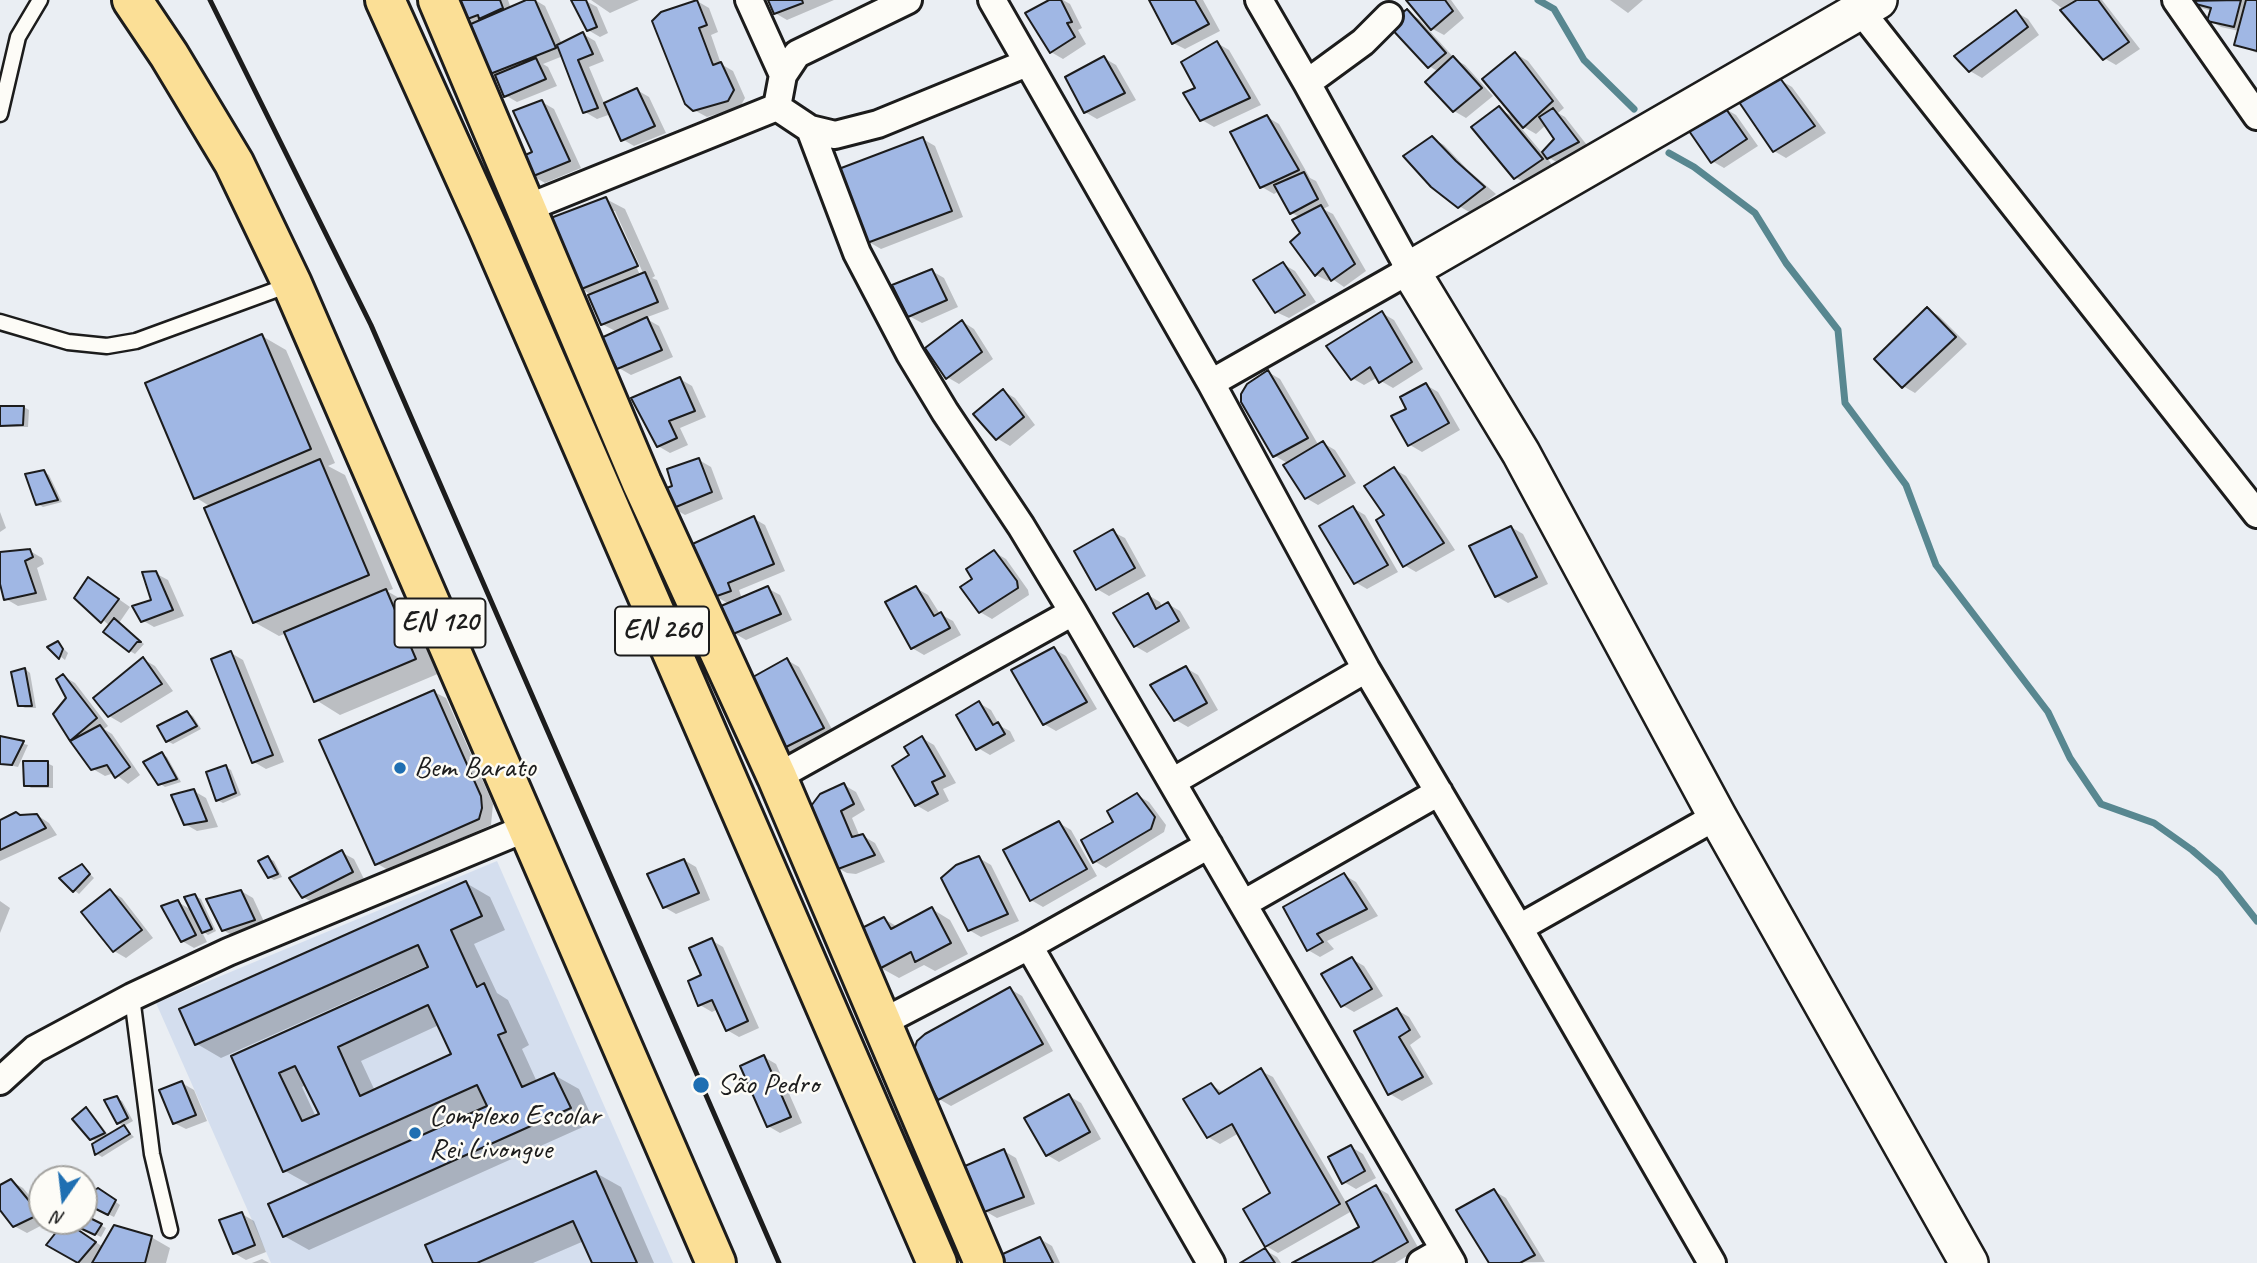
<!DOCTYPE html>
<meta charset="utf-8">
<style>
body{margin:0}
#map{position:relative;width:2257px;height:1263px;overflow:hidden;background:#eaeef3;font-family:Caveat,sans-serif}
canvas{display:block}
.north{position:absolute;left:28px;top:1165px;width:70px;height:70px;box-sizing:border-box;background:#fdfcf7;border:2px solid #a3a29f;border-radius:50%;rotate:194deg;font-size:19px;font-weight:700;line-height:28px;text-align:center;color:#1c1c1c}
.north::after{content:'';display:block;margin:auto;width:24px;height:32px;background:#1f6fb2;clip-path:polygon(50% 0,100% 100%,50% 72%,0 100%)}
</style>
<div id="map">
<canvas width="2257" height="1263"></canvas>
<div class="north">N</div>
</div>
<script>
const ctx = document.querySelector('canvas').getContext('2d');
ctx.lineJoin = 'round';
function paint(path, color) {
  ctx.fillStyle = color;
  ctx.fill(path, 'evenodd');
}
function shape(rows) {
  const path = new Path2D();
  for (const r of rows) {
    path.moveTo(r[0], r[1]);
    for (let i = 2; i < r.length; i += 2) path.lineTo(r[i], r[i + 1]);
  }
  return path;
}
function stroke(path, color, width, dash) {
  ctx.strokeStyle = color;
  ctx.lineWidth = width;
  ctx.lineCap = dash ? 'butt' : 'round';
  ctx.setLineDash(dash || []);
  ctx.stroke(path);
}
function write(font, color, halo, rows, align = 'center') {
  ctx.font = font + ' Caveat,sans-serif';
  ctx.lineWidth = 5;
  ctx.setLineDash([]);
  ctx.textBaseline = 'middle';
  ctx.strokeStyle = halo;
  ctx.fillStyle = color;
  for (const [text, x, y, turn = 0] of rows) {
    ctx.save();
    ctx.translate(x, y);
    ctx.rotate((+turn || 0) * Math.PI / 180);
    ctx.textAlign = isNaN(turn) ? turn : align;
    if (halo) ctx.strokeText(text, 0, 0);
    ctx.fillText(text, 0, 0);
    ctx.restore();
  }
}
paint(shape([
 [497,861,673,1263,271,1263,156,1003]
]), '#d4deee');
paint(shape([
 [453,0,508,0,511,9,535,0,545,6,562,44,583,34,595,41,604,61,589,67,605,105,637,90,649,97,666,133,634,146,622,139,611,114,597,119,585,112,563,56,543,64,548,67,557,86,517,102,505,95,499,82,487,75,472,26,463,20],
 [574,0,584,0,597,7,608,33,600,37,588,30],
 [591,0,639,0,610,13],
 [770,0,834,0,787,20,775,13],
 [1053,0,1063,0,1070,4,1082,28,1078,30,1086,44,1063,59,1051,52],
 [1151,0,1203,0,1220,31,1185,49,1173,43],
 [1408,0,1451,0,1464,18,1444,35,1429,27],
 [1610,0,1643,0,1628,13],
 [2051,0,2102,0,2140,49,2116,65,2104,58,2064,10],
 [2186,0,2257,0,2257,53,2236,44,2239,31,2221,27,2209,20,2212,11,2198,7],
 [697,1,709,8,718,32,711,35,721,64,733,71,745,98,740,107,707,117,694,110],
 [1407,12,1419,19,1456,60,1465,65,1493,96,1466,118,1454,111,1428,82,1439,72,1429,66],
 [2016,12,2028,19,2039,35,1982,78,1970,71],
 [1217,43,1229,50,1261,105,1214,127,1202,120,1197,89],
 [1516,54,1528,61,1564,108,1558,113,1565,117,1590,149,1561,165,1545,155,1553,166,1527,184,1515,177,1499,109,1518,119],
 [1517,123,1536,134,1546,125,1556,139,1543,154],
 [1104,58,1116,65,1136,100,1097,119,1085,112],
 [1780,80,1792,87,1826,133,1786,158,1774,151],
 [542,102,554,109,581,168,545,183,533,176,534,153],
 [1724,108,1736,115,1758,146,1724,168,1712,161],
 [1267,117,1279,124,1310,178,1316,181,1329,206,1323,209,1333,214,1366,271,1344,287,1331,278,1328,281,1316,275,1302,234,1301,218,1292,213,1279,191,1274,194,1262,187],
 [1432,138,1444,145,1468,170,1496,194,1471,213,1459,206],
 [923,139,935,146,963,217,881,249,869,242],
 [606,199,625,209,655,276,652,278,657,280,669,309,645,318,659,326,673,357,631,375,619,368,617,332,602,324,590,294,581,289],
 [611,211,615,211,643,273,640,275],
 [1283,264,1295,271,1316,302,1289,318,1276,312],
 [932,271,944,278,958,307,922,323,909,316],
 [1928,309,1939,316,1967,344,1915,393,1903,386],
 [1382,313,1394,320,1423,369,1393,388,1381,381,1378,377,1364,385,1352,378],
 [963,322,974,329,993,359,959,384,947,377],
 [262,336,286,350,335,463,328,466,345,475,393,589,387,591,411,605,440,673,340,715,316,700,287,633,279,636,254,622,211,507,195,497],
 [1268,372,1280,379,1319,446,1323,443,1335,450,1356,483,1318,505,1306,498,1289,464,1275,456],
 [680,379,692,386,706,417,680,428,688,445,670,453,658,446],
 [1426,385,1438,392,1460,430,1422,452,1410,445,1408,409],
 [1003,391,1015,398,1035,425,1010,446,998,439,975,414],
 [24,407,29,410,28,427,0,427,0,408],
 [699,460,711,467,723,499,685,515,673,508,675,487],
 [1394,469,1406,476,1455,550,1416,572,1404,565,1387,516],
 [44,472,49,475,62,502,43,507,38,504],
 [1353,508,1365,515,1398,572,1367,589,1355,582],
 [0,512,6,528,0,532],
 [753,518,765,525,785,571,739,590,742,599,767,588,780,595,792,620,746,640,734,633,729,604,715,596],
 [1511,527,1523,534,1548,584,1508,603,1496,596],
 [1113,532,1125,538,1146,576,1109,596,1097,589],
 [30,551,42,558,44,564,37,568,47,600,18,606,6,599,0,576,0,554],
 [994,552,1006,559,1028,590,1029,595,992,619,980,612,975,579],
 [155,573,168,580,184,616,154,627,142,620,153,601],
 [100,586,130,607,119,623,144,644,135,654,130,651,110,626,76,597],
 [916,588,928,595,940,614,953,621,961,635,924,655,912,648],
 [1148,595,1160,602,1162,607,1168,604,1180,611,1190,628,1147,653,1135,646],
 [58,643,68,653,65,660,50,648],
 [1054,649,1066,656,1097,709,1056,731,1044,724],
 [231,653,243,660,284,762,266,769,254,762],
 [143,659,155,666,173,691,121,723,109,716],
 [787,660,799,667,835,735,793,756,781,749],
 [1186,668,1198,675,1218,710,1188,727,1176,720],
 [25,669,30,673,36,708,25,708,19,705],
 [63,676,75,683,108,726,104,729,112,734,140,775,128,784,114,773,105,776,93,769,56,714,68,698],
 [434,692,446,698,493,804,491,825,388,870,376,863],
 [979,703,991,710,1000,726,1010,731,1015,741,990,755,978,748],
 [187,713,193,716,201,729,173,744,167,741],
 [0,738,28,745,18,767,0,763],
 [922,738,934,745,956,783,943,789,949,801,928,812,916,805],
 [162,754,167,757,181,782,165,787,159,783],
 [47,763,53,766,53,788,31,788,25,784],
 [226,767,231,770,241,795,223,803,217,800],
 [844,785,856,792,865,810,852,818,860,837,863,836,875,843,885,862,856,874,847,873,834,866],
 [194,791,206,798,218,827,197,831,185,824],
 [1137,795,1149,802,1166,825,1164,832,1106,868,1094,861,1115,823],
 [37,815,49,823,57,835,0,861,0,822],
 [1059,823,1071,830,1097,876,1043,907,1031,900],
 [341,852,354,859,364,879,315,904,303,897],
 [268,858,274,861,282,877,274,880,269,877],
 [979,858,991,865,1019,921,981,937,969,930],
 [684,860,696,867,710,900,676,914,664,907],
 [82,866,94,878,79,894,74,890],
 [1344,875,1356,882,1378,916,1327,941,1334,949,1320,957,1308,950],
 [466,883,490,897,505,930,474,944,497,993,508,1000,529,1045,522,1049,537,1082,554,1075,579,1089,594,1122,309,1250,284,1236,312,1186,285,1171,233,1057,430,968,429,965,221,1058,197,1044],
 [439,1025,453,1055,375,1091,361,1061],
 [306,1085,321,1114,316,1117,302,1087],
 [110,891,122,898,153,938,126,958,114,951],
 [241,891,253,898,266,926,235,937,223,930],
 [195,896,201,899,216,931,208,935,201,930,207,942,194,948,182,941,178,902,193,911],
 [0,901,10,908,0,933],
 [932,909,950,920,968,954,935,971,924,965,899,978,881,968,884,919,898,927],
 [711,940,723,947,759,1028,739,1037,727,1030,718,1009,712,1012,700,1005],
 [1352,959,1364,966,1383,996,1354,1012,1342,1005],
 [1010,989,1022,996,1053,1051,951,1106,939,1099],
 [1397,1010,1409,1017,1421,1037,1410,1045,1433,1084,1402,1101,1390,1094],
 [764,1057,776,1064,802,1123,780,1133,768,1126],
 [1261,1071,1273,1077,1347,1204,1376,1187,1388,1194,1419,1249,1395,1263,1296,1263,1362,1228,1352,1211,1278,1253,1266,1246,1273,1194,1239,1133,1220,1144,1208,1137,1211,1085,1223,1092],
 [182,1083,194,1090,207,1121,186,1129,174,1123],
 [1069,1096,1081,1103,1101,1139,1059,1162,1047,1155],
 [116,1098,122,1101,133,1121,124,1126,118,1123,107,1101],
 [86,1109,91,1112,109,1136,124,1127,134,1137,102,1157,97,1154,98,1142,91,1139],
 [1351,1147,1363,1154,1376,1178,1356,1189,1344,1182],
 [1004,1151,1016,1158,1035,1204,997,1218,985,1211],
 [596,1173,621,1187,654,1263,593,1263,584,1241,533,1263,435,1263],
 [11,1181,23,1188,42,1211,42,1221,50,1221,27,1233,14,1226,0,1207,0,1187],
 [1494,1191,1506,1198,1545,1262,1491,1263],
 [104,1193,120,1205,114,1217,84,1202,84,1199],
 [242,1214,254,1221,266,1252,246,1260,234,1253],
 [84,1217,106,1228,101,1237,68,1221,84,1221],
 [78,1230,103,1247,151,1237,170,1248,166,1263,78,1263,48,1245],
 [1040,1239,1052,1246,1060,1263,999,1263],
 [1265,1250,1277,1257,1281,1263,1243,1263],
 [262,1259,269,1263,252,1263]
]), '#0003');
stroke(shape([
 [1538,0,1554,9,1584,60,1634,109],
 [1669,153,1694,167,1755,213,1786,263,1838,330,1845,403,1906,485,1936,565,2048,712,2070,758,2101,804,2154,823,2192,850,2220,874,2257,921]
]), '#588790', 7);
const building = shape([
 [451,0,500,0,503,8,479,19,478,15,462,21,451,0],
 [526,0,535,0,556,48,485,76,464,27,526,0],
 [571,0,586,0,597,27,587,31,571,0],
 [697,0,707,25,699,28,713,65,721,62,734,90,728,101,693,111,685,104,652,21,661,12,697,0],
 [768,0,802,0,803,3,774,14,768,0],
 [1049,0,1061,0,1072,22,1067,23,1075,37,1050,53,1025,13,1049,0],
 [1149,0,1195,0,1209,24,1172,44,1149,0],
 [1406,0,1445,0,1453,11,1431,30,1406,0],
 [2077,0,2098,0,2129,42,2103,60,2060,10,2077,0],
 [2241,0,2234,27,2207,21,2211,8,2184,1,2241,0],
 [2246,0,2257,0,2257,51,2234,45,2246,0],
 [1407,9,1446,53,1428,68,1388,25,1407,9],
 [2016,10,2028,27,1969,72,1954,56,2016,10],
 [583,32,593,54,578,60,598,108,583,113,557,45,583,32],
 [1217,41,1250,98,1200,121,1183,93,1195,88,1181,62,1217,41],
 [1515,52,1553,101,1523,128,1482,79,1515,52],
 [1104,56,1125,93,1084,113,1065,77,1104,56],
 [1453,56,1482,88,1453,112,1425,82,1453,56],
 [536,58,546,79,504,97,495,75,536,58],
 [1780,78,1815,126,1773,152,1739,102,1780,78],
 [637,88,655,126,621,141,604,103,637,88],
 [542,100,570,161,531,177,523,156,532,152,513,111,542,100],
 [1499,106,1543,159,1514,179,1471,127,1499,106],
 [1724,106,1747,139,1711,163,1687,128,1724,106],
 [1553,108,1579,142,1547,159,1542,152,1554,139,1539,117,1553,108],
 [1267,115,1299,170,1260,188,1230,132,1267,115],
 [1432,136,1456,161,1485,187,1458,208,1431,187,1403,156,1432,136],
 [923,137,952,211,867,243,836,170,923,137],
 [1304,172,1318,199,1290,214,1274,185,1304,172],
 [606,197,638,266,579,290,548,219,606,197],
 [1321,205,1355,264,1331,281,1323,268,1315,276,1290,242,1300,233,1292,220,1321,205],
 [1283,262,1305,295,1275,313,1253,280,1283,262],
 [932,269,947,300,908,317,892,285,932,269],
 [645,272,658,302,601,325,588,295,645,272],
 [1927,307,1956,337,1902,388,1874,359,1927,307],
 [1382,311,1412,362,1379,383,1370,367,1351,380,1326,346,1382,311],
 [647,317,662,350,617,369,601,338,647,317],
 [962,320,982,352,946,379,925,348,962,320],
 [262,334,311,449,194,499,145,383,262,334],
 [1268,370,1308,438,1273,457,1241,402,1241,394,1247,384,1268,370],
 [680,377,695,411,669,421,677,438,657,447,631,398,680,377],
 [1426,383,1449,423,1408,446,1391,416,1406,409,1400,397,1426,383],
 [1003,389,1024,417,996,440,973,414,1003,389],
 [0,406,24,406,23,425,0,426,0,406],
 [1323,441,1345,476,1305,499,1283,465,1323,441],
 [699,458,712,492,671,509,664,489,672,486,667,469,699,458],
 [320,459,369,575,253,623,204,508,320,459],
 [1394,467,1444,543,1403,567,1376,520,1384,515,1364,486,1394,467],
 [44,470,58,500,36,505,25,474,44,470],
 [1353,506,1388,565,1354,584,1319,526,1353,506],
 [754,516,774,564,728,583,731,591,714,597,688,546,754,516],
 [1511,526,1537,577,1495,597,1469,546,1511,526],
 [1113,529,1135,568,1096,590,1074,551,1113,529],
 [30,549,33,557,25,561,36,593,4,600,0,584,0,552,30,549],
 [994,550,1017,581,1018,588,979,613,960,587,972,579,966,569,994,550],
 [156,571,173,610,141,622,132,606,151,600,142,572,156,571],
 [88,577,119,599,101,623,74,598,88,577],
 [768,586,781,614,733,634,721,606,768,586],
 [916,586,934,616,941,612,950,628,911,649,885,602,916,586],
 [386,589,416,659,314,702,284,632,386,589],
 [1148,593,1156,609,1168,602,1179,621,1134,647,1113,613,1148,593],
 [114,618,141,642,137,642,129,652,103,632,114,618],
 [58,641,63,649,59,659,47,647,58,641],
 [1054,647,1087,702,1043,725,1011,670,1054,647],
 [231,651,273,755,252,763,211,659,231,651],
 [143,657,162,684,108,717,93,698,143,657],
 [787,658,824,728,780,750,744,682,787,658],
 [1186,666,1207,703,1174,721,1150,685,1186,666],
 [25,668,32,706,18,706,11,672,25,668],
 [63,674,97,718,70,741,53,714,66,698,56,679,63,674],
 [434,690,481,796,482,808,479,819,375,865,319,740,434,690],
 [979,701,993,725,998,722,1005,734,976,750,956,715,979,701],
 [187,711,197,726,166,742,157,726,187,711],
 [100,725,130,767,115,778,107,765,91,770,70,741,100,725],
 [0,736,24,741,12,765,0,764,0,736],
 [922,736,945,776,932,782,938,794,915,806,892,766,909,755,904,747,922,736],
 [162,752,177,779,158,785,143,762,162,752],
 [23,761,48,761,48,786,24,786,23,761],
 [226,765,236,793,216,801,206,772,226,765],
 [844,783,854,804,841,811,852,837,863,834,875,855,838,869,833,867,811,814,811,806,820,794,844,783],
 [194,789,207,821,184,825,171,795,194,789],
 [1137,793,1155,817,1151,829,1093,863,1081,840,1113,822,1107,811,1137,793],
 [16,812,20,815,37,814,46,828,0,850,0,820,16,812],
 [1059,821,1087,869,1030,901,1003,850,1059,821],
 [342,850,353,872,302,898,289,878,342,850],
 [268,856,278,874,268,878,258,861,268,856],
 [979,856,1008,914,968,931,941,878,956,865,979,856],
 [684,859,699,893,663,908,647,874,684,859],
 [82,864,90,874,73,892,59,878,82,864],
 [1344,873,1367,909,1317,934,1323,942,1307,951,1283,907,1344,873],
 [466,881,482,916,451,930,477,987,484,983,506,1032,498,1035,522,1087,554,1073,571,1108,283,1237,268,1204,487,1106,477,1085,283,1172,231,1056,428,967,418,945,195,1045,179,1009,466,881],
 [428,1005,451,1054,360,1096,338,1047,428,1005],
 [295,1066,319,1114,302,1121,279,1073,295,1066],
 [110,889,142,930,113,952,81,912,110,889],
 [241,890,255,920,222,931,206,899,241,890],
 [195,894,212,929,202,933,184,897,195,894],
 [178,900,196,935,181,942,161,906,178,900],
 [932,907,951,943,915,962,911,952,879,969,858,930,884,917,891,929,932,907],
 [712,938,748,1021,726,1031,712,1000,698,1006,688,981,701,975,689,948,712,938],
 [1352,957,1372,989,1341,1007,1321,974,1352,957],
 [1010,987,1043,1044,938,1100,913,1053,917,1041,925,1034,1010,987],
 [1397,1008,1410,1030,1399,1037,1423,1077,1388,1095,1354,1031,1397,1008],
 [764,1055,791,1117,767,1127,740,1066,764,1055],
 [1261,1068,1340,1204,1265,1247,1243,1209,1270,1193,1232,1124,1207,1138,1183,1099,1211,1083,1219,1094,1261,1068],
 [182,1081,196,1115,173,1124,159,1090,182,1081],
 [1069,1094,1090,1132,1046,1156,1024,1118,1069,1094],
 [117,1096,128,1118,117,1124,104,1100,117,1096],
 [86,1107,105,1133,90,1140,72,1119,86,1107],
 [124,1125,130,1134,95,1155,92,1144,124,1125],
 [1351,1145,1365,1171,1342,1184,1328,1157,1351,1145],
 [1004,1149,1024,1197,984,1212,965,1166,1004,1149],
 [596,1171,637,1263,592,1263,573,1221,477,1263,433,1263,425,1245,596,1171],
 [11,1179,40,1214,13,1227,0,1210,0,1185,11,1179],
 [1376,1185,1408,1242,1371,1263,1292,1263,1359,1227,1346,1202,1376,1185],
 [98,1188,116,1200,108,1215,84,1203,84,1197,98,1188],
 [1494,1189,1535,1255,1520,1263,1489,1263,1456,1210,1494,1189],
 [242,1212,255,1245,233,1254,219,1220,242,1212],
 [84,1215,102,1224,95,1235,65,1221,84,1221,84,1215],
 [65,1221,96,1242,78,1263,46,1245,65,1221],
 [114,1225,152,1236,145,1263,92,1263,114,1225],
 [1040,1237,1053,1263,997,1263,994,1258,1040,1237],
 [1265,1248,1275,1263,1240,1263,1265,1248]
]);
paint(building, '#a0b7e4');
stroke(building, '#1c1c1c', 2);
const lane = shape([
 [0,114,18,37,40,0],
 [0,322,68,342,107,346,136,341,289,285],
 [132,997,152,1154,170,1230]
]);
const street = shape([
 [749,0,783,75],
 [992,0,1211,383,1366,669,1519,928,1712,1263],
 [2176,0,2257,116],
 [1860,10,2257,514],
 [1307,83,1363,42,1389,16],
 [777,107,810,129,835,135,878,124,1027,63],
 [777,107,783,75,797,54,908,0],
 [810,129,857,253,910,354,945,412,1021,526,1073,612,1452,1263],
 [527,208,777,107],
 [1211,383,1410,270,1307,83,1259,0],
 [777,777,1073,612],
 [1172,782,1366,669],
 [1243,904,1439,792],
 [1519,928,1717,816],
 [1029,946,1211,1263],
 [883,1022,1029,946,1209,845],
 [0,1081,35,1049,132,997,228,952,529,827],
 [1421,1263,1444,1250]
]);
const secondary = shape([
 [1878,0,1410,270,1521,453,1717,816,1969,1263]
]);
const primary = shape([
 [132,0,169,55,234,163,292,284,716,1263],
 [385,0,488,228,937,1263],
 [438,0,642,483,777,777,984,1263]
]);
stroke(lane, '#1c1c1c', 19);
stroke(street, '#1c1c1c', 32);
stroke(secondary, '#1c1c1c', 42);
stroke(primary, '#1c1c1c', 44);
stroke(lane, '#fdfcf7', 14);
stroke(street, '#fdfcf7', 26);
stroke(secondary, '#fdfcf7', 37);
stroke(primary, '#fbdf96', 38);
stroke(shape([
 [210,0,371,325,779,1263]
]), '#1c1c1c', 5);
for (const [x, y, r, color] of [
 [400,768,7,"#1f6fb2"],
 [701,1085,9,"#1f6fb2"],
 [415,1133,7,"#1f6fb2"]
]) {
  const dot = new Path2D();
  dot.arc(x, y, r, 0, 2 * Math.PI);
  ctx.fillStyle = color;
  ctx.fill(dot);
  stroke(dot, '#fdfcf7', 2.5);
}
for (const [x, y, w] of [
 [440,623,91],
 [662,631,94]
]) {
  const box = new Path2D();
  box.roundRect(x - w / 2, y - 24.5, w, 49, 5);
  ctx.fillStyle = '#fdfcf7';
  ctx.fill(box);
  stroke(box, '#1c1c1c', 2);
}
write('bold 28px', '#1c1c1c', null, [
 ["EN 120",440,623],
 ["EN 260",662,631]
]);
write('30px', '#1c1c1c', '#fdfcf7', [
 ["Bem Barato",414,768],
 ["São Pedro",717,1085],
 ["Complexo Escolar",429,1116],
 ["Rei Livongue",429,1150]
], 'left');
</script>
